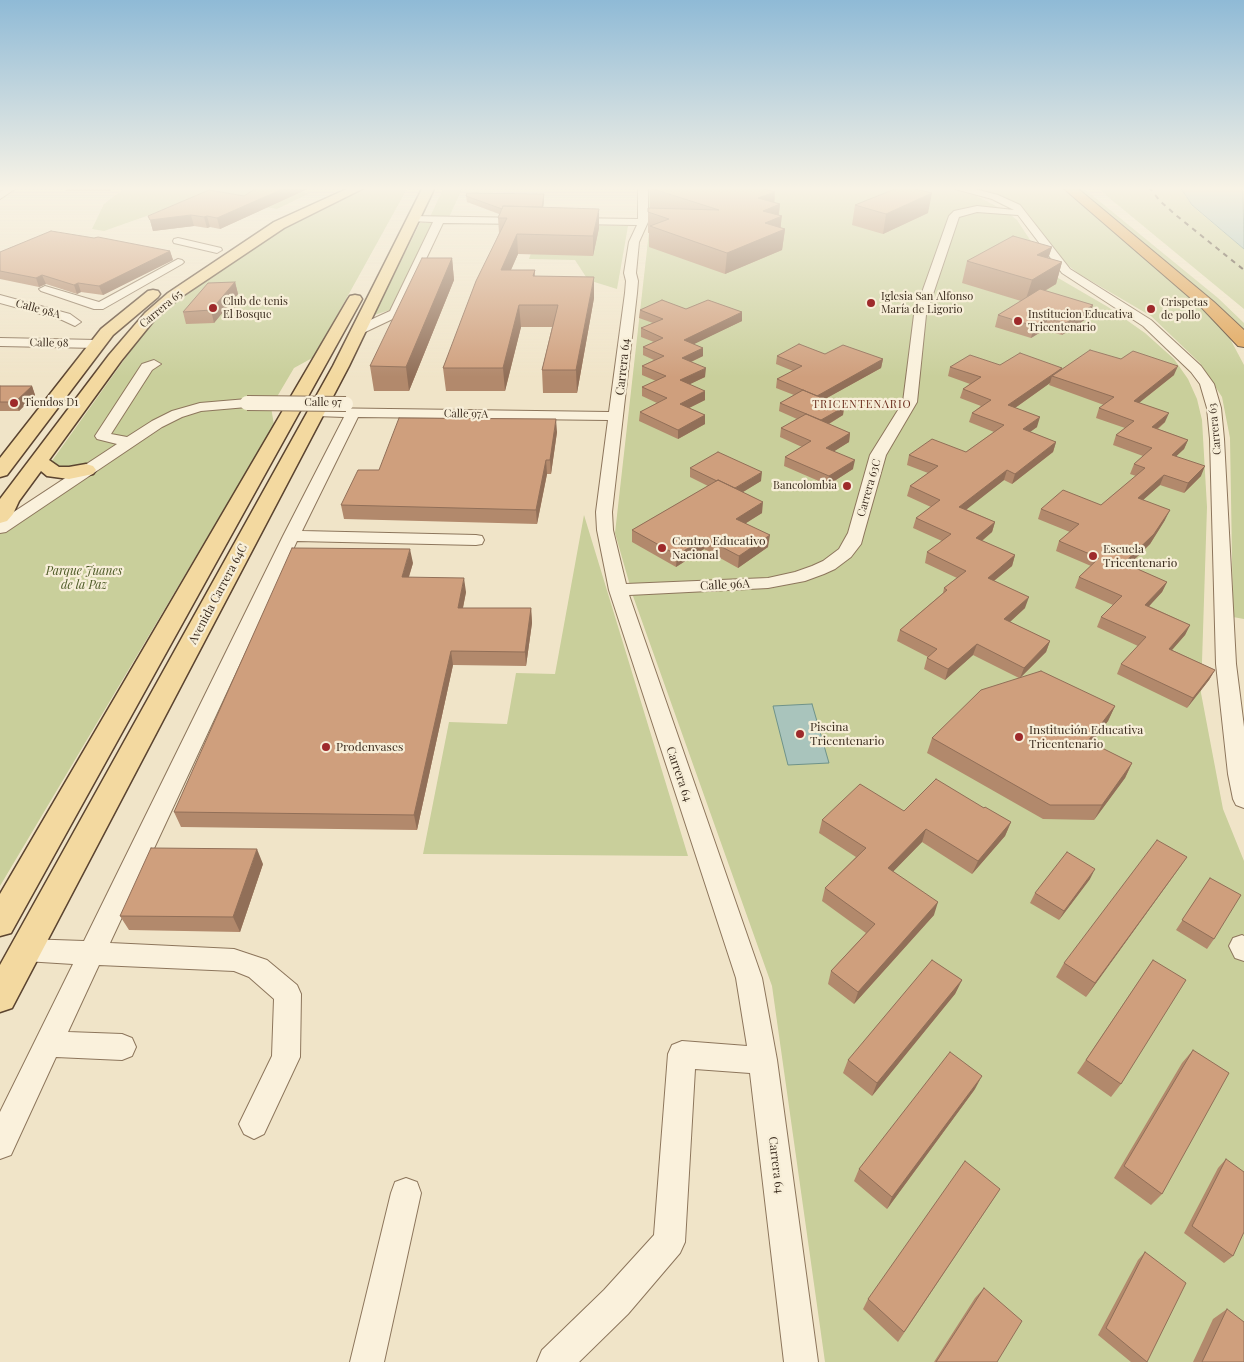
<!DOCTYPE html>
<meta charset="utf-8">
<style>
body{margin:0}
canvas{display:block;background:#f0e4c8}
</style>
<canvas width="1244" height="1362"></canvas>
<script>
const ctx = document.querySelector('canvas').getContext('2d');
ctx.lineJoin = 'round';
function paint(path, color) {
  ctx.fillStyle = color;
  ctx.fill(path, 'evenodd');
}
function shape(rows) {
  const path = new Path2D();
  for (const r of rows) {
    path.moveTo(r[0], r[1]);
    for (let i = 2; i < r.length; i += 2) path.lineTo(r[i], r[i + 1]);
  }
  return path;
}
function stroke(path, color, width, dash) {
  ctx.strokeStyle = color;
  ctx.lineWidth = width;
  ctx.lineCap = dash ? 'butt' : 'round';
  ctx.setLineDash(dash || []);
  ctx.stroke(path);
}
function write(font, color, halo, rows, align = 'center') {
  ctx.font = font + ' "Playfair Display",serif';
  ctx.lineWidth = 4.5;
  ctx.setLineDash([]);
  ctx.textBaseline = 'middle';
  ctx.strokeStyle = halo;
  ctx.fillStyle = color;
  for (const [text, x, y, turn = 0] of rows) {
    ctx.save();
    ctx.translate(x, y);
    ctx.rotate((+turn || 0) * Math.PI / 180);
    ctx.textAlign = isNaN(turn) ? turn : align;
    if (halo) ctx.strokeText(text, 0, 0);
    ctx.fillText(text, 0, 0);
    ctx.restore();
  }
}
paint(shape([
 [126,187,270,187,310,193,277,209,223,200,169,208,104,231,92,229,104,204],
 [366,187,408,187,314,357,294,368,271,407,274,425,0,886,0,534,86,474,49,465,154,318,224,267,298,219],
 [444,187,463,187,449,217,430,217],
 [648,187,948,187,971,193,1007,212,1017,220,1053,275,1108,307,1145,333,1174,359,1188,379,1197,399,1202,420,1207,507,1201,693,1223,809,1244,861,1244,1362,825,1362,772,986,633,596,615,533,650,223],
 [970,187,1064,187,1215,317,1227,333,1244,365,1244,619,1233,617,1230,438,1222,397,1200,363,1151,316,1079,274,1065,263,1025,210,1004,198],
 [1074,187,1082,187,1218,298,1244,323,1244,336],
 [1096,187,1180,187,1192,206,1244,249,1244,309],
 [420,223,432,223,390,310,374,315],
 [541,225,628,226,617,289,588,280,575,260,529,259],
 [584,515,688,856,423,854,449,722,507,724,516,673,555,674]
]), '#c9cf9b');
const water = shape([
 [1180,187,1239,187,1243,191,1244,249,1192,205,1180,187],
 [812,704,829,763,788,765,773,706,812,704]
]);
paint(water, '#a9c4bc');
stroke(water, '#6f938a', 1);
const minor = shape([
 [7,187,18,187,0,199,0,192,7,187],
 [638,187,648,187,648,222,639,242,636,273,638,281,637,293,612,512,613,530,626,584,768,578,795,572,812,566,823,561,839,549,848,533,870,455,903,402,914,315,949,216,954,211,977,206,1014,210,992,199,955,189,954,187,967,187,998,195,1020,205,1070,269,1151,320,1201,366,1214,384,1221,408,1224,439,1236,664,1244,727,1244,808,1236,805,1233,799,1228,774,1216,664,1210,439,1207,408,1200,384,1191,372,1143,326,1062,273,1018,215,977,212,959,217,926,315,917,402,886,455,864,533,861,544,851,557,835,569,824,574,805,581,768,588,629,595,762,978,777,1060,818,1362,784,1362,750,1073,695,1069,685,1242,680,1253,628,1314,579,1362,537,1362,542,1350,604,1290,654,1235,668,1054,672,1045,682,1041,747,1046,736,978,609,590,597,530,596,512,608,420,358,417,302,531,476,535,482,536,484,540,482,544,476,545,297,541,110,943,234,949,267,960,297,985,301,994,300,1057,264,1134,254,1139,244,1134,239,1124,272,1056,274,999,249,977,234,971,99,965,68,1032,122,1034,132,1038,136,1047,132,1056,122,1060,56,1057,11,1155,0,1159,0,1112,73,964,25,961,16,958,12,950,16,942,25,939,84,941,283,536,344,417,316,416,311,415,309,412,311,409,316,408,609,412,625,293,626,281,624,273,629,242,637,225,572,224,567,221,572,218,638,219,638,187],
 [412,216,525,218,530,221,525,224,443,223,399,316,361,334,353,334,351,331,353,328,390,311,433,222,408,221,408,217,412,216],
 [178,238,221,248,222,250,217,253,174,243,173,241,174,239,178,238],
 [178,259,182,260,184,262,182,264,103,309,94,309,41,291,39,289,45,286,99,302,178,259],
 [0,295,70,314,81,322,75,326,62,320,0,303,0,295],
 [0,338,97,340,103,344,97,348,0,346,0,338],
 [154,360,161,364,152,370,111,434,127,437,152,421,172,411,200,403,247,399,254,403,247,407,201,411,182,417,162,427,6,532,0,533,0,521,117,444,97,439,95,436,142,364,154,360],
 [1242,935,1244,936,1244,961,1235,958,1229,946,1233,938,1242,935],
 [406,1178,417,1182,421,1193,384,1362,350,1362,391,1193,395,1182,406,1178]
]);
const major = shape([
 [351,187,366,187,284,228,178,299,155,319,121,361,49,460,59,467,69,467,86,464,93,466,96,470,93,474,69,479,47,476,41,471,19,501,13,514,7,521,0,523,0,499,109,355,145,313,168,293,274,222,351,187],
 [423,187,435,187,349,366,12,1008,0,1012,0,965,333,366,423,187],
 [153,290,158,291,160,294,158,297,113,335,7,475,0,477,0,458,101,329,148,291,153,290],
 [355,295,360,296,362,299,11,933,0,936,0,894,348,299,350,296,355,295]
]);
const highway = shape([
 [1062,187,1076,187,1214,302,1244,330,1244,347,1238,346,1202,308,1062,187]
]);
stroke(minor, '#8d765c', 2);
stroke(major, '#5b4430', 3);
stroke(highway, '#5b4430', 2);
paint(minor, '#faf1dc');
paint(major, '#f3d9a0');
paint(highway, '#e0a458');
stroke(shape([
 [1149,187,1160,201,1177,216,1244,270]
]), '#3d2e20', 2, [5, 5]);
const minorBridge = shape([
 [247,403,346,404]
]);
stroke(minorBridge, '#8d765c', 16, []);
stroke(minorBridge, '#faf1dc', 14);
paint(shape([
 [65,187,115,187,109,191,66,191],
 [258,187,312,187,220,229,210,227,207,228,194,226,153,231,150,220,244,196],
 [650,188,775,192,774,203,780,204,779,215,781,228,785,229,782,250,725,274,649,247,649,233,648,233,648,212,653,208,650,208],
 [466,196,544,201,543,207,599,228,593,256,518,254,511,270,535,270,535,276,594,298,577,393,543,393,542,370,552,327,521,327,505,391,446,391,443,368,499,233,498,218,499,214,467,202],
 [855,205,928,213,883,234,852,225],
 [1052,247,1048,258,1062,262,1056,284,1045,291,1093,305,1089,317,1062,335,1044,330,1031,338,995,327,998,315,1021,301,962,283,967,261],
 [170,251,173,260,103,295,81,292,77,294,46,284,39,287,0,279,0,252],
 [452,258,454,280,409,391,374,391,370,366],
 [235,282,238,294,214,323,186,324,183,312],
 [686,309,742,312,742,321,693,344,703,348,703,356,691,362,705,377,689,384,705,400,689,408,705,415,705,424,678,439,639,421,640,412,657,403,642,396,642,387,656,381,642,375,642,366,654,360,643,355,643,347,654,342,641,337,641,328,653,323,639,318,640,310],
 [825,354,883,359,881,368,825,399,844,407,843,415,829,424,850,433,849,442,834,451,853,469,828,485,784,466,785,457,802,447,780,437,781,428,797,419,779,411,780,403,794,395,776,388,777,379,793,371,776,364,777,356],
 [1121,359,1174,375,1139,403,1165,422,1158,429,1188,440,1184,449,1176,456,1201,476,1184,493,1160,485,1143,500,1165,520,1150,544,1128,565,1167,582,1162,592,1149,606,1190,625,1185,635,1172,650,1215,670,1209,680,1187,708,1117,674,1121,664,1138,646,1097,627,1101,617,1113,605,1075,588,1079,577,1091,566,1056,551,1059,541,1070,532,1038,519,1041,509,1101,505,1136,476,1130,474,1134,464,1143,456,1113,445,1116,435,1125,428,1096,418,1099,408,1104,405,1049,385,1050,383,1015,408,1037,427,1030,432,1056,442,1053,452,1012,484,1004,480,966,509,995,522,992,532,982,541,1015,555,1012,566,994,581,1025,608,1010,622,1050,641,1046,652,1021,677,1115,706,1108,721,1091,743,1132,763,1125,778,1094,820,1043,819,927,753,932,738,1019,678,973,655,945,680,924,669,927,658,928,657,897,641,900,630,943,593,944,588,957,578,925,563,927,552,942,541,913,528,916,518,931,507,907,496,910,486,928,473,907,465,909,455,966,452,994,432,969,422,972,413,981,406,960,398,963,389,970,384,948,376,950,367,1000,365,1062,369],
 [0,386,32,386,35,395,19,411,0,411],
 [557,432,551,474,547,474,537,524,344,519,341,505,379,470],
 [690,468,761,481,743,492,762,513,746,523,768,547,738,568,704,549,676,567,632,542,632,530,708,486,690,477],
 [413,563,409,577,466,592,463,608,531,608,532,623,526,666,453,665,417,830,181,827,174,812],
 [984,808,1011,822,1005,836,972,874,922,842,893,871,934,915,854,1004,828,984,831,971,866,933,822,901,825,888,856,857,819,833,822,820,904,811],
 [1187,857,1177,871,1086,997,1056,977,1064,963],
 [263,864,240,932,129,930,120,916],
 [1210,878,1214,939,1207,949,1176,930],
 [1090,879,1059,920,1030,903,1035,893],
 [1153,960,1121,1084,1111,1097,1077,1073],
 [962,980,955,994,872,1096,843,1073,848,1060],
 [1193,1050,1162,1194,1151,1205,1114,1178,1182,1063],
 [975,1089,887,1209,854,1181,859,1169],
 [1226,1159,1233,1256,1224,1263,1184,1233,1218,1168],
 [1000,1189,898,1342,863,1309,868,1299],
 [1145,1252,1147,1362,1131,1362,1098,1335,1138,1260],
 [984,1288,997,1362,934,1362,975,1298],
 [1227,1309,1244,1362,1193,1362,1213,1319]
]), '#b2896c');
paint(shape([
 [108,187,115,187,109,191],
 [287,187,312,187,220,229,217,218],
 [775,192,774,207,780,204,778,218,782,216,780,231,785,229,782,250,725,274,727,253,758,198],
 [932,193,928,213,883,234,886,214],
 [544,194,544,201,542,216,541,209],
 [599,209,599,228,593,256,593,236],
 [191,215,194,226,153,231,150,220],
 [207,216,210,227,207,228,204,217],
 [517,234,518,254,502,290,501,270],
 [1052,247,1045,268,1037,255],
 [170,251,173,260,103,295,99,286],
 [452,258,454,280,409,391,406,367],
 [1062,262,1056,284,1025,302,1032,280],
 [42,275,46,284,39,287,36,278],
 [594,277,594,298,577,393,576,370],
 [235,282,238,294,214,323,211,310],
 [78,283,81,292,77,294,74,285],
 [519,305,521,327,505,391,503,368],
 [1093,305,1089,317,1062,335,1066,323],
 [742,312,742,321,684,349,684,340],
 [1048,318,1044,330,1031,338,1034,326],
 [703,348,703,356,682,366,682,358],
 [883,359,881,368,816,404,817,396],
 [1178,366,1174,375,1130,410,1134,401],
 [706,368,705,377,680,389,680,380],
 [1062,368,1059,377,1052,376,1050,383,1005,415,1008,405],
 [32,386,35,395,19,411,15,402],
 [705,391,705,400,679,413,680,404],
 [844,407,843,415,820,429,821,420],
 [1169,413,1165,422,1148,436,1152,427],
 [705,415,705,424,678,439,678,430],
 [1040,417,1037,427,1020,439,1023,429],
 [556,419,557,432,551,474,550,460],
 [850,433,849,442,825,457,826,448],
 [1188,440,1184,449,1168,464,1172,455],
 [1056,442,1053,452,1012,484,1015,474],
 [546,460,547,474,537,524,536,510],
 [855,460,853,469,828,485,829,476],
 [1205,466,1201,476,1184,493,1188,483],
 [1007,470,1004,480,957,517,959,507],
 [762,472,761,481,733,498,734,489],
 [1164,475,1160,485,1134,508,1138,498],
 [763,502,762,513,735,530,736,519],
 [1170,510,1165,520,1150,544,1120,574,1124,563],
 [995,522,992,532,973,548,976,538],
 [770,535,768,547,738,568,739,556],
 [705,538,704,549,676,567,677,555],
 [410,549,413,563,404,592,402,577],
 [1015,555,1012,566,985,588,988,578],
 [464,578,466,592,460,622,458,608],
 [1167,582,1162,592,1141,615,1145,605],
 [1029,597,1025,608,1001,630,1004,619],
 [531,608,532,623,526,666,525,652],
 [1190,625,1185,635,1164,659,1169,649],
 [1050,641,1046,652,1020,678,1024,668],
 [977,644,973,655,945,680,948,669],
 [451,651,453,665,417,830,414,815],
 [1215,670,1209,680,1187,708,1193,698],
 [1115,706,1108,721,1081,756,1088,741],
 [1132,763,1125,778,1094,820,1102,805],
 [1011,822,1005,836,972,874,978,861],
 [926,829,922,842,884,881,888,868],
 [257,849,263,864,240,932,233,917],
 [1187,857,1177,871,1086,997,1095,983],
 [1095,869,1090,879,1059,920,1064,911],
 [938,902,934,915,854,1004,858,992],
 [962,980,955,994,872,1096,877,1083],
 [982,1076,975,1089,887,1209,892,1197]
]), '#916f58');
const building = shape([
 [258,187,287,187,217,218,207,216,204,217,191,215,150,220,148,216,209,190,244,196,258,187],
 [654,187,757,187,775,192,758,198,780,204,763,211,782,216,765,223,785,229,727,253,650,226,669,219,648,212,648,208,719,210,650,188,654,187],
 [900,187,907,187,932,193,886,214,855,205,900,187],
 [467,193,544,194,542,207,503,206,502,209,466,196,467,193],
 [503,206,599,209,593,236,517,234,501,270,535,270,533,276,594,277,576,370,542,370,558,305,519,305,503,368,443,368,476,281,507,218,498,218,503,206],
 [51,231,94,238,98,237,170,251,99,286,78,283,74,285,42,275,36,278,0,271,0,252,51,231],
 [1013,236,1052,247,1037,255,1062,262,1032,280,967,261,1013,236],
 [422,258,452,258,406,367,370,366,422,258],
 [235,282,211,310,183,312,208,283,235,282],
 [1040,289,1093,305,1066,323,1048,318,1034,326,998,315,1040,289],
 [662,300,686,309,708,300,742,312,684,340,703,348,682,358,706,368,680,380,705,391,680,404,705,415,678,430,640,412,667,398,642,387,666,376,642,366,664,356,643,347,663,338,641,328,663,319,640,310,662,300],
 [799,344,825,354,843,345,883,359,817,396,777,379,802,366,777,356,799,344],
 [1090,350,1121,359,1133,351,1178,366,1134,401,1169,413,1152,427,1188,440,1172,455,1205,466,1188,483,1164,475,1138,498,1170,510,1154,534,1124,563,1167,582,1145,605,1190,625,1169,649,1215,670,1193,698,1121,664,1146,637,1101,617,1122,596,1079,577,1099,558,1059,541,1079,524,1041,509,1063,490,1101,505,1145,468,1134,464,1152,448,1116,435,1134,421,1099,408,1114,397,1052,376,1090,350],
 [1020,353,1062,368,1008,405,1040,417,1023,429,1056,442,1015,474,1007,470,959,507,995,522,976,538,1015,555,988,578,1029,597,1004,619,1050,641,1024,668,977,644,948,669,927,658,937,649,900,630,947,590,944,588,966,571,927,552,951,534,916,518,940,500,910,486,938,466,909,455,932,439,966,452,1004,425,972,413,991,400,963,389,981,377,950,367,970,355,1000,365,1020,353],
 [0,386,32,386,15,402,0,402,0,386],
 [803,390,844,407,821,420,780,403,803,390],
 [806,414,850,433,826,448,855,460,829,476,785,457,811,441,781,428,806,414],
 [399,418,556,419,550,460,546,460,536,510,341,505,358,470,379,470,399,418],
 [718,452,762,472,735,488,718,480,717,481,690,468,718,452],
 [718,480,763,502,736,519,770,535,739,556,705,538,677,555,632,530,718,480],
 [292,548,410,549,402,577,464,578,458,608,531,608,525,652,451,651,414,815,174,812,292,548],
 [1041,671,1115,706,1088,741,1132,763,1102,805,1050,805,932,738,981,690,1041,671],
 [936,779,984,808,985,807,1011,822,978,861,926,829,888,868,938,902,858,992,831,971,875,924,825,888,866,848,822,820,860,784,904,811,936,779],
 [1157,840,1187,857,1095,983,1064,963,1157,840],
 [151,848,257,849,233,917,120,916,151,848],
 [1067,852,1095,869,1064,911,1035,893,1067,852],
 [1210,878,1241,895,1214,939,1182,920,1210,878],
 [932,960,962,980,877,1083,848,1060,932,960],
 [1153,960,1186,980,1121,1084,1086,1060,1153,960],
 [1193,1050,1229,1073,1162,1194,1124,1166,1193,1050],
 [950,1052,982,1076,892,1197,859,1169,950,1052],
 [1226,1159,1244,1172,1244,1232,1233,1256,1192,1226,1226,1159],
 [965,1161,1000,1189,904,1332,868,1299,965,1161],
 [1145,1252,1186,1283,1147,1362,1106,1328,1145,1252],
 [984,1288,1022,1321,997,1362,936,1362,984,1288],
 [1227,1309,1244,1322,1244,1362,1202,1362,1227,1309]
]);
paint(building, '#cf9f7d');
stroke(building, '#916f58', 1);
const sky = ctx.createLinearGradient(0, 0, 0, 377);
sky.addColorStop(0, '#8fbad6');
sky.addColorStop(0.5, '#f8f3e6');
sky.addColorStop(1, '#f8f3e600');
ctx.fillStyle = sky;
ctx.fillRect(0, 0, 1244, 377);
for (const [x, y, r, color] of [
 [871,303,5,"#9e2a2b"],
 [213,308,5,"#9e2a2b"],
 [1151,309,5,"#9e2a2b"],
 [1018,321,5,"#9e2a2b"],
 [14,403,5,"#9e2a2b"],
 [847,486,5,"#9e2a2b"],
 [662,548,5,"#9e2a2b"],
 [1093,556,5,"#9e2a2b"],
 [800,734,5,"#9e2a2b"],
 [1019,737,5,"#9e2a2b"],
 [326,747,5,"#9e2a2b"]
]) {
  const dot = new Path2D();
  dot.arc(x, y, r, 0, 2 * Math.PI);
  ctx.fillStyle = color;
  ctx.fill(dot);
  stroke(dot, '#f7eed8', 2);
}
write('11px', '#3d2e20', '#f7eed8', [
 ["Iglesia San Alfonso",881,297],
 ["María de Ligorio",881,310],
 ["Club de tenis",223,302],
 ["El Bosque",223,315],
 ["Crispetas",1161,303],
 ["de pollo",1161,316],
 ["Institucion Educativa",1028,315],
 ["Tricentenario",1028,328],
 ["Tiendos D1",24,403],
 ["Bancolombia",837,486,"right"]
], 'left');
write('11px', '#3d2e20', '#f7eed8', [
 ["Calle 98A",38,309,15],
 ["Carrera 65",161,309,-40],
 ["Calle 98",49,343,1],
 ["Calle 97",323,403],
 ["Calle 97A",466,414,1],
 ["Carrera 63",1215,429,-96],
 ["Carrera 63C",869,488,-74]
]);
ctx.letterSpacing = '1px';
write('11px', '#6b2e1e', '#f7eed8', [
 ["TRICENTENARIO",862,405]
]);
ctx.letterSpacing = '0px';
write('12px', '#3d2e20', '#f7eed8', [
 ["Carrera 64",623,367,-84],
 ["Calle 96A",725,585,-3],
 ["Avenida Carrera 64C",218,594,-62],
 ["Carrera 64",679,774,71],
 ["Carrera 64",776,1165,83]
]);
write('12px', '#3d2e20', '#f7eed8', [
 ["Centro Educativo",672,541],
 ["Nacional",672,555],
 ["Escuela",1103,549],
 ["Tricentenario",1103,563],
 ["Piscina",810,727],
 ["Tricentenario",810,741],
 ["Institución Educativa",1029,730],
 ["Tricentenario",1029,744],
 ["Prodenvases",336,747]
], 'left');
write('italic 12px', '#4d5a26', '#f7eed8', [
 ["Parque Juanes",84,571],
 ["de la Paz",84,585]
]);
</script>
